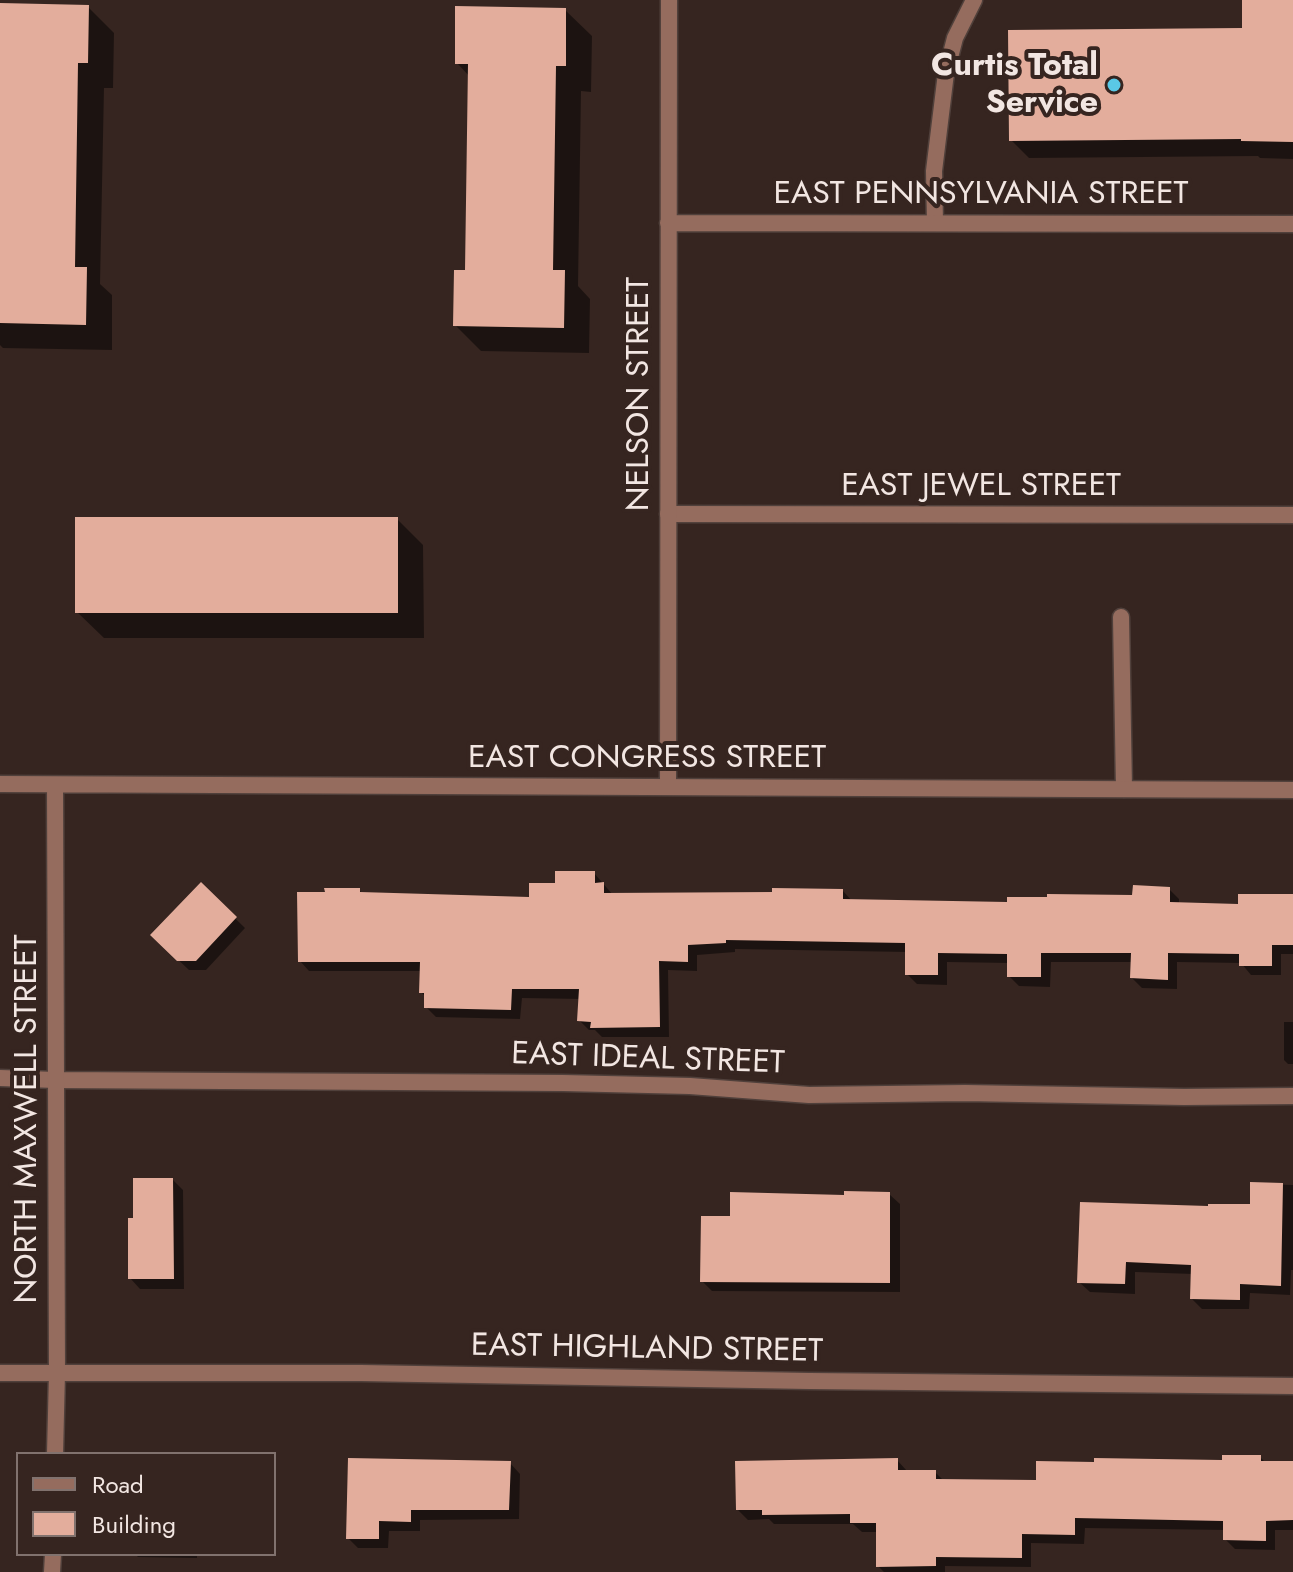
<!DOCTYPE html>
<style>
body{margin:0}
#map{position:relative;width:1293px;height:1572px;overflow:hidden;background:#362520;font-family:Jost,sans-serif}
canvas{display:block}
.legend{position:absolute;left:16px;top:1452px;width:260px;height:104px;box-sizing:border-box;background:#362520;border:2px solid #81726e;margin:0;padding:10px 14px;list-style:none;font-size:24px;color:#f2e6e2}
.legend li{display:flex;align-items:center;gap:16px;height:40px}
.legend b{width:40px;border:2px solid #81726e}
</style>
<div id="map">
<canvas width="1293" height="1572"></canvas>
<ul class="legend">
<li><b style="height:10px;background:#956c5e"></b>Road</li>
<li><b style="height:22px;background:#e3ad9c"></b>Building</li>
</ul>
</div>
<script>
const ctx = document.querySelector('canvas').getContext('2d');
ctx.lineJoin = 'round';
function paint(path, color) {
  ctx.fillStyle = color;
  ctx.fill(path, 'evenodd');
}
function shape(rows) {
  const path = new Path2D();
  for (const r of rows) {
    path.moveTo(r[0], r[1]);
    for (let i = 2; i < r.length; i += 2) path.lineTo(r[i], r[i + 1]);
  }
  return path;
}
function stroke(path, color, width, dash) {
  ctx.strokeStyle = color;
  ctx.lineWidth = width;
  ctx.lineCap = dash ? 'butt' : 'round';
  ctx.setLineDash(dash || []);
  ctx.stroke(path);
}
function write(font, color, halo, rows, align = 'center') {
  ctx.font = font + ' Jost,sans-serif';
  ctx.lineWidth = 8;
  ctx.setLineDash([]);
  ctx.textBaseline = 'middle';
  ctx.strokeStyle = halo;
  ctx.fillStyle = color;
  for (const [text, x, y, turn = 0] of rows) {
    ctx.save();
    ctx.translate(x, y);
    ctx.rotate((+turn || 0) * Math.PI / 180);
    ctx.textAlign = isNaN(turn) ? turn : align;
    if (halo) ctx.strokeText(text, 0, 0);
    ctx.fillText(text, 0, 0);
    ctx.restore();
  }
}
paint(shape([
 [1244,0,1293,0,1293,159,1260,158,1258,156,1029,158,1011,140,1244,30],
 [0,5,88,7,114,33,113,88,104,88,100,284,112,295,112,350,3,348,0,345],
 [565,10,592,36,591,92,581,91,578,286,590,299,589,353,481,351,455,325,467,272,470,77,457,63],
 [397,519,423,545,424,638,104,638,77,612],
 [594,873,613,895,843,891,853,902,1009,904,1134,897,1169,889,1179,899,1179,904,1240,906,1293,896,1293,954,1281,954,1281,975,1251,975,1241,963,1177,962,1177,989,1142,988,1132,978,1133,962,1051,962,1050,987,1019,986,1009,976,1009,963,947,962,947,985,917,984,907,974,907,952,735,949,735,952,697,955,697,971,668,970,669,1037,602,1037,595,1030,589,1030,579,1020,581,999,522,998,520,1019,436,1017,426,1007,426,997,421,992,422,971,309,971,300,961,359,890,363,894,531,899,557,885],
 [201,885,245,928,206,970,189,970,152,935],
 [1284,1022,1293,1022,1293,1064,1288,1064,1284,1060],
 [173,1180,183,1190,184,1289,140,1289,130,1278],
 [1252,1184,1293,1185,1293,1270,1291,1270,1290,1295,1250,1293,1249,1309,1202,1309,1192,1299,1193,1274,1135,1272,1135,1294,1090,1292,1079,1282,1210,1208,1252,1206],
 [889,1194,900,1204,900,1292,712,1291,702,1281,732,1218,846,1197],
 [1260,1457,1266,1463,1293,1463,1293,1530,1275,1530,1275,1550,1235,1549,1225,1539,1225,1530,1085,1528,1084,1544,1031,1543,1031,1567,945,1566,945,1572,884,1572,878,1566,878,1532,862,1532,853,1524,774,1524,769,1519,748,1520,738,1510,897,1460,907,1471,935,1472,944,1481,1038,1482],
 [350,1460,510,1463,520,1474,519,1519,420,1520,420,1531,389,1531,388,1548,358,1548,348,1538],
 [135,1554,197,1554,197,1558,138,1557]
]), '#0007');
paint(shape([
 [1242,0,1293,0,1293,142,1241,141,1241,139,1009,141,1008,30,1242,28],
 [0,3,89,5,88,63,78,63,75,267,87,267,86,325,0,323],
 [455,6,566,8,566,66,556,66,553,270,565,270,564,328,453,326,454,270,465,270,468,64,455,64],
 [75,517,398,517,398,613,75,613],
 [555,871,595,871,595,883,604,882,604,893,772,892,772,888,843,889,843,899,1007,902,1007,897,1047,897,1047,894,1132,895,1133,885,1170,887,1170,902,1238,904,1238,894,1293,894,1293,945,1272,945,1272,966,1239,966,1239,954,1168,953,1168,980,1130,978,1131,953,1041,953,1041,977,1007,977,1007,954,938,953,938,975,905,975,905,943,726,940,726,943,688,945,688,962,659,961,660,1027,590,1028,591,1022,577,1021,579,989,512,989,511,1010,424,1008,424,993,419,993,420,962,298,962,297,892,325,892,324,888,360,888,360,892,529,897,529,883,555,883],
 [201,882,237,917,196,961,177,961,150,935],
 [133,1178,173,1178,174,1279,128,1279,128,1218,133,1218],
 [1250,1182,1283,1183,1281,1286,1240,1284,1240,1300,1190,1299,1191,1265,1126,1262,1125,1284,1077,1283,1080,1202,1208,1206,1208,1204,1250,1204],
 [844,1191,890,1192,890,1283,700,1282,701,1216,730,1216,730,1192,844,1195],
 [1222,1455,1261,1455,1261,1461,1293,1461,1293,1520,1266,1521,1266,1541,1223,1540,1223,1521,1075,1518,1075,1535,1022,1534,1022,1558,936,1557,936,1566,876,1567,876,1523,850,1523,850,1514,762,1515,762,1510,736,1510,735,1461,898,1458,898,1470,936,1470,936,1479,1036,1480,1036,1461,1094,1462,1094,1458,1222,1460],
 [348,1458,511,1461,509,1510,411,1510,411,1522,379,1521,379,1539,346,1539]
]), '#e3ad9c');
const service = shape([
 [935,223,934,171,946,73,955,38,974,0],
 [668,514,1293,515],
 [1121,617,1124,789],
 [0,1078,55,1080,563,1083,690,1086,809,1095,965,1093,1184,1097,1293,1096]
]);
const minor = shape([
 [668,223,1293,224],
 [0,784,1293,790],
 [55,785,57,1373,55,1454],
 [668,787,669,0],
 [0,1373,361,1373,809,1381,1293,1386],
 [52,1572,53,1554]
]);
stroke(service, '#50403b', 19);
stroke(minor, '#50403b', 19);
stroke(service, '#956c5e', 16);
stroke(minor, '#956c5e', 16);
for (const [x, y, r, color] of [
 [1114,85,8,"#5ac8e6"]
]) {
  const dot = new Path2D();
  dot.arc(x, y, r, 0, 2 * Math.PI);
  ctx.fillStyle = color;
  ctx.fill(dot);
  stroke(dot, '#362520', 3);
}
write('bold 32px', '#f2e6e2', '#362520', [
 ["Curtis Total",1098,67],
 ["Service",1098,104]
], 'right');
write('32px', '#f2e6e2', '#362520', [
 ["EAST PENNSYLVANIA STREET",981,195],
 ["NELSON STREET",640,394,-90],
 ["EAST JEWEL STREET",981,487],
 ["EAST CONGRESS STREET",647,759],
 ["EAST IDEAL STREET",648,1060,2],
 ["NORTH MAXWELL STREET",28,1119,-90],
 ["EAST HIGHLAND STREET",647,1350,1]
]);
</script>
